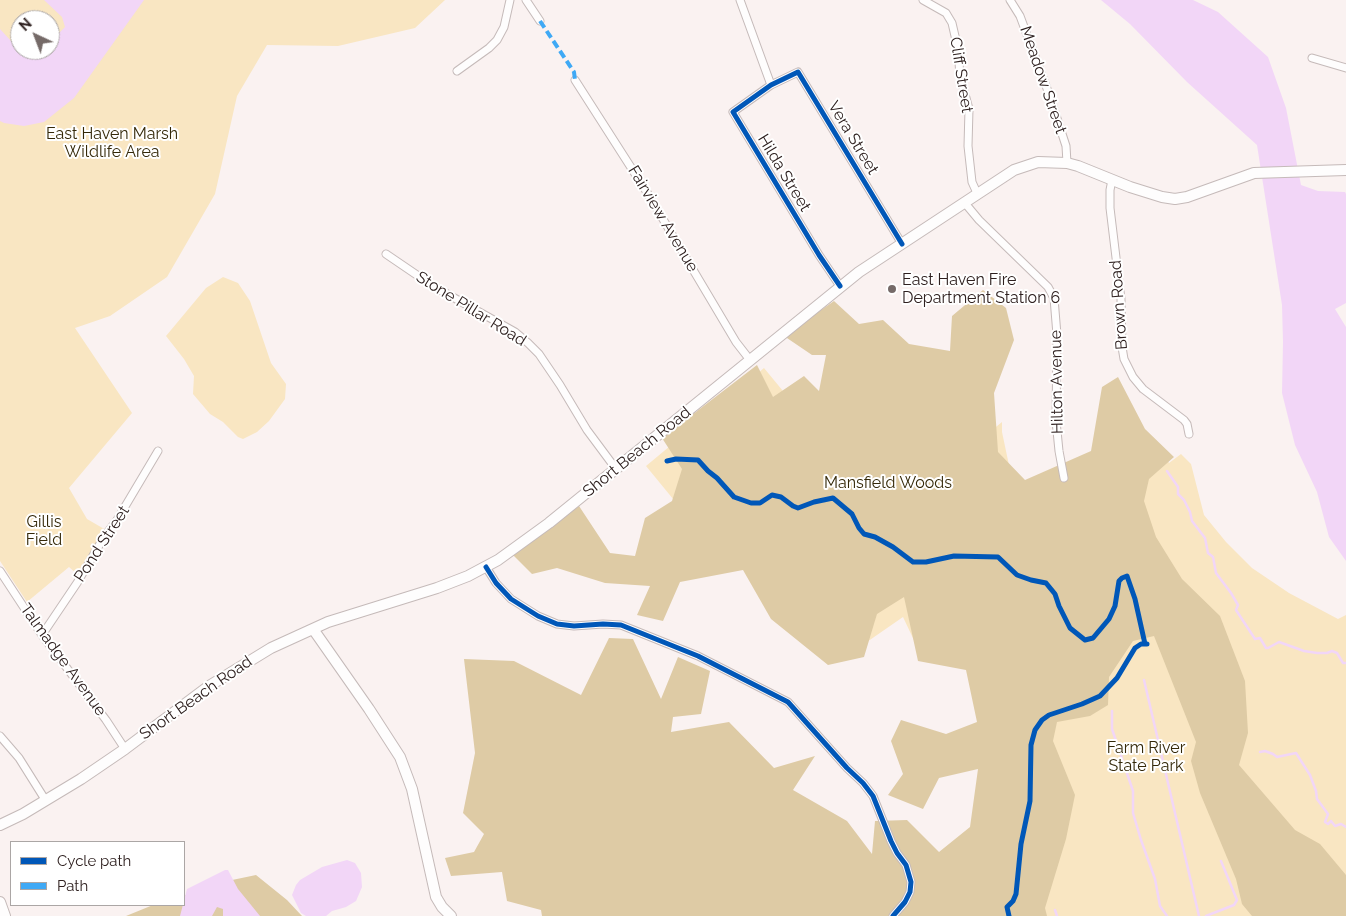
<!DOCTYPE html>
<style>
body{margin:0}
#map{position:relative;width:1346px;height:916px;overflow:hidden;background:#faf2f1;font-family:Raleway,sans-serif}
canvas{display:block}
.legend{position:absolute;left:10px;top:841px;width:175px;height:65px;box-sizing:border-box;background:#fff;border:1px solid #aba6a5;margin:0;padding:6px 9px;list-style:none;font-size:15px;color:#2e201f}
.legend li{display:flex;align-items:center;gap:10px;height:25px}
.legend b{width:25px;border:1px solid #aba6a5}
.north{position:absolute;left:10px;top:10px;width:50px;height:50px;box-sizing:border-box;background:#fff;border:1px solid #aba6a5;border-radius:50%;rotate:317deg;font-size:14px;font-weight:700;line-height:20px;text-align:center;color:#2e201f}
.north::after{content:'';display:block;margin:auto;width:18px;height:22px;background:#756a68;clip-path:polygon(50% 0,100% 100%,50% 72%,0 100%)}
</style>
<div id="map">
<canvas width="1346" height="916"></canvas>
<ul class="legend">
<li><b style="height:6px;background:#0057b8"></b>Cycle path</li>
<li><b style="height:6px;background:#3fa9f5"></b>Path</li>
</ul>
<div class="north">N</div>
</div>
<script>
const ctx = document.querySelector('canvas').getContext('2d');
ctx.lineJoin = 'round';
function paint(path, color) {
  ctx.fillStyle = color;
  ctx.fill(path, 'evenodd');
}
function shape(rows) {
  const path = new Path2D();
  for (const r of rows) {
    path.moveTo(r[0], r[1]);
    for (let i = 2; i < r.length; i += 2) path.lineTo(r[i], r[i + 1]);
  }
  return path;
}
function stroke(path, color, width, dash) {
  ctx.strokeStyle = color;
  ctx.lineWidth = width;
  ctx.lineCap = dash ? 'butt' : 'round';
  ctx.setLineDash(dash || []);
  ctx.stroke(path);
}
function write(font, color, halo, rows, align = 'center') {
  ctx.font = font + ' Raleway,sans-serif';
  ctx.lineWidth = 4;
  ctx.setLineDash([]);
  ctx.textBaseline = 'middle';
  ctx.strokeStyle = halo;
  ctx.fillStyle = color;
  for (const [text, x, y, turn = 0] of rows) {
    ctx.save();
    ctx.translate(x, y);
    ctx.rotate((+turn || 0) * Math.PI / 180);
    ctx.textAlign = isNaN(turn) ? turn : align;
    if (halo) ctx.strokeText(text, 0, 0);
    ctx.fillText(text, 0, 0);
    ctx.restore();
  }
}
paint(shape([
 [0,0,445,0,415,28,338,46,267,45,237,96,215,194,167,277,110,316,75,328,132,413,69,488,87,519,106,530,77,574,69,567,27,602,0,561],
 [20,20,50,20,50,50,20,50],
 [223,277,238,283,250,301,271,363,286,384,285,399,269,421,257,432,243,439,238,437,223,422,210,414,193,394,194,376,184,359,166,336,206,288],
 [764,368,886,516,1002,422,1002,432,1018,508,1127,486,1165,454,1169,463,1181,454,1191,464,1204,515,1226,542,1252,568,1289,593,1338,619,1346,615,1346,916,899,916,974,844,995,694,974,663,920,653,903,617,864,644,791,595,719,555,646,466]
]), '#f9e6c2');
paint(shape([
 [983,290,1006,308,1014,340,994,393,998,452,1025,480,1091,451,1102,387,1118,377,1145,429,1174,457,1149,479,1144,501,1156,537,1182,579,1220,616,1245,681,1248,733,1239,765,1295,830,1320,844,1346,875,1346,916,1252,916,1242,904,1236,879,1200,793,1191,761,1196,742,1154,636,1133,641,1109,677,1108,705,1090,716,1057,722,1053,741,1075,795,1066,839,1045,908,1047,916,542,916,541,910,507,901,502,872,451,876,445,858,474,852,484,834,463,813,475,753,464,659,514,661,581,695,609,638,633,639,661,699,678,657,710,671,701,714,673,717,671,732,729,722,774,768,815,756,793,790,847,821,872,854,875,821,907,820,939,852,970,827,978,769,939,778,923,809,888,795,903,774,891,741,901,720,946,734,977,722,966,670,918,661,904,597,877,614,864,657,828,665,771,619,743,570,680,582,663,621,637,615,650,586,605,583,557,568,532,574,513,555,579,506,610,553,635,556,645,518,672,501,682,469,662,438,757,365,773,397,804,376,819,391,826,355,812,355,784,336,834,301,859,324,883,320,909,344,950,351,952,316],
 [256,875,287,900,302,916,126,916,153,905,184,905,184,896,213,884]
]), '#decba5');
paint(shape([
 [44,0,144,0,74,98,44,122,24,126,4,123,0,121,0,29,22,53,50,50,50,42,65,27,62,17],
 [1101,0,1193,0,1218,12,1268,57,1286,108,1301,185,1318,191,1345,192,1346,194,1346,303,1335,309,1346,327,1346,561,1329,537,1317,492,1295,445,1282,393,1283,342,1282,305,1257,145,1187,82,1130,24],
 [347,860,355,863,361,873,362,887,356,901,346,907,332,911,326,916,306,916,301,913,292,895,296,885,300,880,322,867],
 [225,870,228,870,238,889,260,916,223,916,223,909,217,907,212,916,180,916,187,889]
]), '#f2d6f7');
stroke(shape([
 [1167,471,1178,487,1178,494,1184,500,1190,512,1192,521,1205,538,1208,553,1213,557,1216,573,1231,593,1238,605,1236,610,1255,639,1260,638,1266,648,1268,648,1279,642,1304,651,1317,653,1327,653,1332,651,1337,653,1343,663,1346,663],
 [1144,680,1199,916],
 [1112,711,1112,729,1133,791,1133,813,1141,840,1155,879,1160,906,1167,916],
 [1260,752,1265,751,1273,754,1277,757,1296,753,1310,775,1316,791,1317,799,1328,814,1325,822,1328,824,1331,821,1335,826,1341,824,1346,827],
 [1055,910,1057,916],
 [1206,916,1234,905,1237,900,1221,861]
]), '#f2d6f7', 2.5);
const street = shape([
 [526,0,540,21],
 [740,0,771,85],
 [923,0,946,13,952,23,958,49,960,76,969,109,968,146,972,182,977,193],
 [1010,0,1020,16,1049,94,1066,146,1067,163],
 [1312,58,1346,68],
 [457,71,489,48,497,40,504,27,510,0],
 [575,80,648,194,736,342,750,360],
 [1112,180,1110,190,1110,208,1121,299,1122,347,1124,359,1133,377,1143,389,1184,420,1187,424,1189,434],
 [964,202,979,220,1048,287,1054,298,1057,335,1056,421,1059,451,1064,478],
 [386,254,433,286,515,332,528,343,539,354,560,385,587,430,616,469],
 [840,286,819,255,733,112,771,85,798,72,902,244],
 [486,567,496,583,511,599,538,616,557,624,574,626,603,624,621,625,698,656,788,702,847,768,863,783,873,796,891,841,897,853,906,865,911,882,910,892,905,902,893,916],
 [0,571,42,635,106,720,125,749],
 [42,635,77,583,104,537,117,520,158,451],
 [0,736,19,758,46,801]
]);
const secondary = shape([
 [313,629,369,709,400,757,412,789,436,897,442,907,451,916],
 [0,825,23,814,81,779,125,749,209,686,271,648,328,622,437,588,468,576,498,560,549,523,859,272,1014,170,1038,162,1067,163,1078,166,1130,187,1162,197,1175,199,1187,197,1254,173,1346,170],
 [0,902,5,916]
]);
stroke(street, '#c5bab9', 9);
stroke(secondary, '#c5bab9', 12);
stroke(street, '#fefdfd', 7);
stroke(secondary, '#fefdfd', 10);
stroke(shape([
 [540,21,574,72,575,80]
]), '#3fa9f5', 4, [8, 4]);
stroke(shape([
 [840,286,819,255,733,112,771,85,798,72,902,244],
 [667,461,676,459,698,460,708,471,717,478,734,497,751,503,760,503,772,495,781,497,793,506,798,508,814,502,833,498,852,514,859,528,864,534,875,537,893,547,913,562,926,562,954,556,998,557,1017,575,1031,580,1046,583,1055,594,1059,606,1070,628,1085,640,1093,638,1109,619,1115,606,1119,581,1122,578,1127,576,1135,599,1145,644],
 [486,567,496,583,511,599,538,616,557,624,574,626,603,624,621,625,698,656,788,702,847,768,863,783,873,796,891,841,897,853,906,865,911,882,910,892,905,902,893,916],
 [1009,916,1007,907,1013,901,1016,894,1021,844,1030,801,1031,745,1035,730,1042,720,1049,715,1082,704,1100,696,1117,678,1135,648,1141,644,1147,644]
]), '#0057b8', 5);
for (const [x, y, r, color] of [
 [892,289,5,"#756a68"]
]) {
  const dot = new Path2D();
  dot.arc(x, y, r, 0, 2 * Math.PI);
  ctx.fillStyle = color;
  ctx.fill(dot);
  stroke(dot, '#fff', 2);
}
write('16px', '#2e201f', '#fff', [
 ["Cliff Street",961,75,81],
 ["Meadow Street",1043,80,71],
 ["Vera Street",853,138,59],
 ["Hilda Street",784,173,59],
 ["Fairview Avenue",663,219,59],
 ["Brown Road",1119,305,-94],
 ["Stone Pillar Road",471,309,32],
 ["Hilton Avenue",1057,382,-91],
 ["Short Beach Road",637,452,-39],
 ["Pond Street",102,544,-57],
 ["Talmadge Avenue",63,660,54],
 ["Short Beach Road",196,698,-35]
]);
write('16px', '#342808', '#fff', [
 ["East Haven Marsh",112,134],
 ["Wildlife Area",112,152],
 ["Mansfield Woods",888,483],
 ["Gillis",44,522],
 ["Field",44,540],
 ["Farm River",1146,748],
 ["State Park",1146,766]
]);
write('16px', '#2e201f', '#fff', [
 ["East Haven Fire",902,280],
 ["Department Station 6",902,298]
], 'left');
</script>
